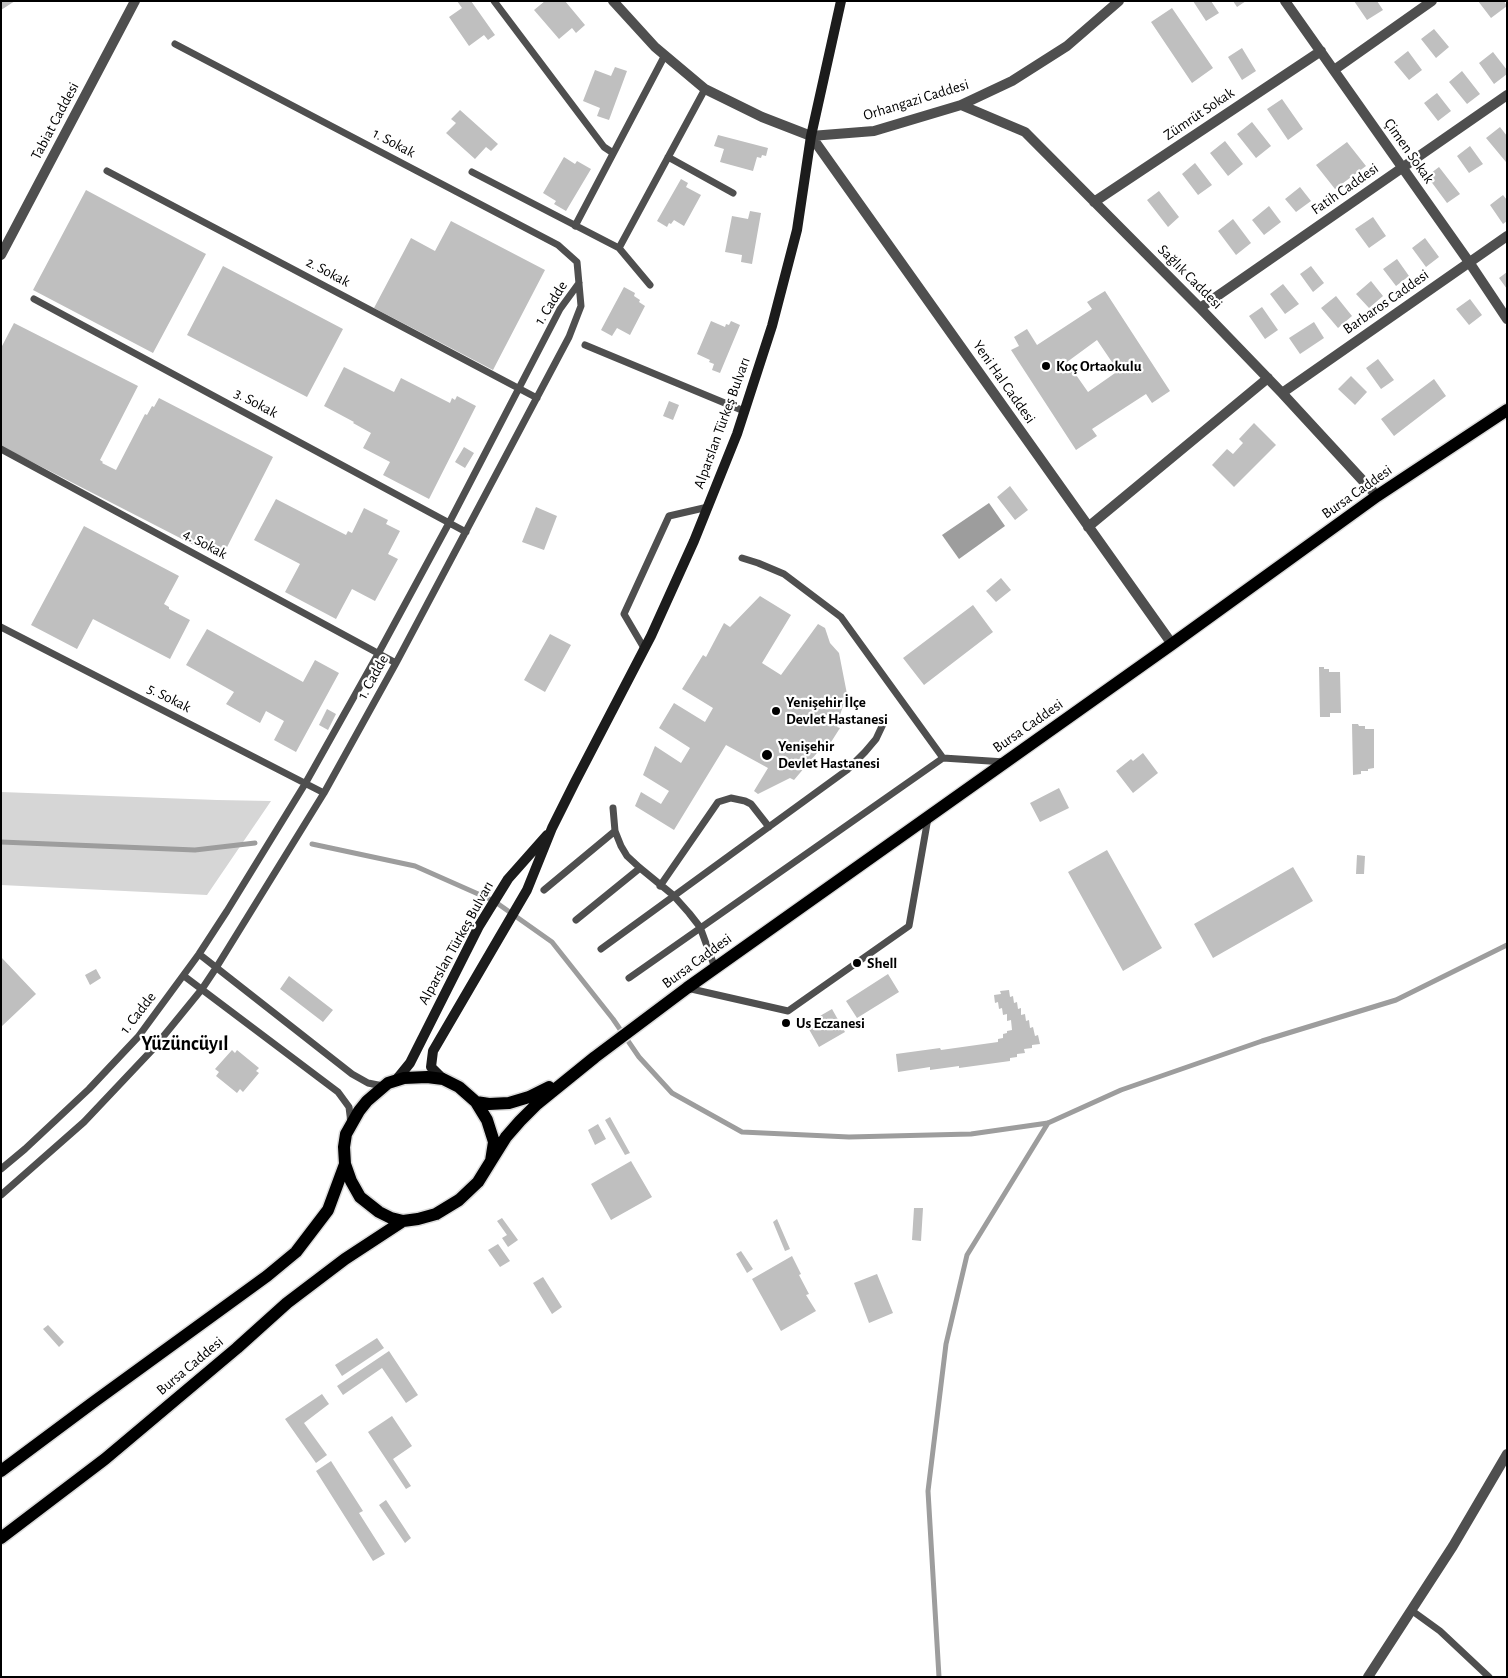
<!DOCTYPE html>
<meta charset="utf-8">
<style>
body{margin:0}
#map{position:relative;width:1508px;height:1678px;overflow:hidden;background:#fff;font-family:"Alegreya Sans",sans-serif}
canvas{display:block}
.frame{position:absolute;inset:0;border:2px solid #000;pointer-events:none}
</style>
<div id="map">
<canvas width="1508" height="1678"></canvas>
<div class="frame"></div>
</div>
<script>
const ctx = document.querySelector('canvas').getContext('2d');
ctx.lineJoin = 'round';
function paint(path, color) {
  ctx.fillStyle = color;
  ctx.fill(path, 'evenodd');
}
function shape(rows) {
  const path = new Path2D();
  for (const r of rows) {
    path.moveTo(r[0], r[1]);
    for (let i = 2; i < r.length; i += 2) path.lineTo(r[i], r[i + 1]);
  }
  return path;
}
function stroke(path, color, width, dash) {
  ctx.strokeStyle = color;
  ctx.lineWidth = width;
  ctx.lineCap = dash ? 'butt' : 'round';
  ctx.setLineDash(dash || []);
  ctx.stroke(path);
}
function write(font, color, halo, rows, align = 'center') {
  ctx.font = font + ' "Alegreya Sans",sans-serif';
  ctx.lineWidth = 4.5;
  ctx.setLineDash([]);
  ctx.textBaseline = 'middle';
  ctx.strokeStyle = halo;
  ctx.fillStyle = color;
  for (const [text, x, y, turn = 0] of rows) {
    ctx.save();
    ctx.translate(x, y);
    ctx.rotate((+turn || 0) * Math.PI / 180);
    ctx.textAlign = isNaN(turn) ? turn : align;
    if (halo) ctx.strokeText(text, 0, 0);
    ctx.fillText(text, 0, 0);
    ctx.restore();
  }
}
paint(shape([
 [1,792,217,800,271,801,207,895,1,885]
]), '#d6d6d6');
paint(shape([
 [989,503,1005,526,959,559,942,535]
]), '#9d9d9d');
stroke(shape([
 [1,842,195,850,255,843],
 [312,844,415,866,494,901,552,942,613,1019,639,1057,672,1093,742,1132,849,1137,971,1134,1048,1123,1121,1090,1262,1041,1396,1000,1507,945],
 [939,1677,928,1491,946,1344,967,1255,1048,1123]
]), '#9d9d9d', 5);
paint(shape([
 [1,1,15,1,1,10],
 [457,1,471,1,495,35,488,40,484,35,469,46,449,17,462,8],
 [545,1,565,1,585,25,576,33,572,28,559,39,534,10],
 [1193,1,1211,1,1219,13,1206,21],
 [1233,1,1246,1,1237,7],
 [1354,1,1377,1,1383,10,1367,20],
 [1478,1,1504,1,1507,6,1491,18],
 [1172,8,1213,68,1192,83,1151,22],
 [1434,29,1449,47,1436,58,1421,39],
 [1242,48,1256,71,1242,80,1228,57],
 [1408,51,1422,70,1409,80,1394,62],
 [1493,52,1507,70,1507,74,1494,84,1479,63],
 [615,67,627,71,609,120,597,116,600,108,583,101,595,70,611,76],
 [1462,71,1480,94,1467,104,1449,82],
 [1437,93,1451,111,1438,121,1424,103],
 [1282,99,1303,129,1288,140,1267,109],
 [460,110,498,144,491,151,486,147,475,159,446,133,456,123,451,119],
 [1252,122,1271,146,1256,158,1237,134],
 [1500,127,1507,136,1506,162,1486,138],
 [718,135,768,148,766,156,762,155,761,158,757,157,753,171,720,162,724,149,714,146],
 [1225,141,1243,164,1228,176,1210,153],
 [1347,142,1366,166,1335,189,1316,165],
 [1470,146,1483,164,1469,173,1457,156],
 [564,157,575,164,577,161,591,169,566,211,554,204,556,201,543,193],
 [1195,163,1212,185,1198,195,1182,174],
 [1439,167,1460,194,1447,203,1427,176],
 [681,179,688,183,686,187,701,195,684,226,674,220,671,224,669,223,667,227,657,221],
 [1300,187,1311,201,1296,212,1285,199],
 [86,190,206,254,153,353,33,290],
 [1159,191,1179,217,1168,227,1147,200],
 [1503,195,1507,200,1507,221,1503,224,1490,205],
 [1269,206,1281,222,1264,235,1252,220],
 [750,211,761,213,752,264,741,262,742,255,725,252,732,216,748,219],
 [1373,217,1386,236,1369,248,1355,229],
 [1233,219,1251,243,1236,255,1218,231],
 [451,221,545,270,493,370,374,308,411,238,435,251],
 [1425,238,1439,257,1426,267,1412,248],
 [1397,259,1409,276,1396,286,1383,269],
 [223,266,343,329,307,397,187,335],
 [1311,266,1324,283,1313,292,1300,274],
 [1507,272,1507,289,1499,278],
 [1371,281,1383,296,1369,308,1356,294],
 [1283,284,1299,304,1285,314,1270,294],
 [624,287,635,293,634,296,640,300,639,302,645,306,630,335,617,328,612,336,601,330],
 [1105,291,1170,391,1152,403,1146,394,1092,429,1097,436,1076,450,1011,350,1019,346,1014,337,1027,329,1037,345,1092,309,1087,302],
 [1097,340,1118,371,1088,392,1067,362],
 [1336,296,1352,316,1338,328,1321,308],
 [1470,299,1482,315,1469,325,1456,309],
 [1262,307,1278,330,1265,339,1249,316],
 [711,321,725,327,726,324,729,325,731,321,740,325,720,373,712,370,714,364,709,362,710,360,697,354],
 [1314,322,1324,338,1300,354,1289,338],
 [14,323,138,386,100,460,103,462,102,463,116,470,145,414,147,415,152,406,154,407,159,398,273,457,221,559,1,446,1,348],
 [1378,359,1394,380,1381,389,1366,368],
 [344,367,394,392,401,378,450,403,452,398,455,400,457,396,476,406,429,499,383,475,390,462,363,448,371,433,353,423,354,422,324,406],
 [1351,376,1367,392,1355,405,1338,389],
 [1434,379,1446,396,1394,436,1381,419],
 [669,401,679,405,673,420,663,416],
 [1254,423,1276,445,1234,487,1212,465,1227,449,1233,454,1243,443,1239,439],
 [464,447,474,453,465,468,455,462],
 [1010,486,1028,510,1015,520,997,497],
 [276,499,346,535,348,531,352,533,364,508,388,520,386,524,400,531,388,554,398,559,375,601,352,589,336,619,285,592,300,564,254,540],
 [536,507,557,516,544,550,522,542],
 [84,526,179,576,164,604,169,607,169,609,190,620,170,659,93,619,77,649,31,625],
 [1001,578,1011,590,996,602,986,591],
 [760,596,791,615,762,663,781,675,818,624,825,628,830,643,839,653,847,694,840,715,843,717,837,727,840,728,826,750,822,747,794,780,790,778,758,794,754,791,768,768,726,745,674,830,635,806,641,792,661,804,669,791,643,775,655,746,681,763,690,748,659,728,674,703,705,722,713,708,682,689,703,655,706,657,724,623,730,627],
 [973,605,993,632,924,685,903,658],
 [207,629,303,682,315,660,339,673,296,752,274,740,284,721,266,711,260,723,226,704,234,692,186,665],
 [550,634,571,645,545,692,524,680],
 [1319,667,1324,667,1324,669,1329,669,1329,672,1340,672,1341,713,1330,713,1330,717,1320,717],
 [327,709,336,714,328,730,319,725],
 [1352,724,1358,724,1359,726,1365,726,1365,729,1374,729,1374,768,1368,769,1368,771,1361,771,1361,774,1353,775],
 [1143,753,1158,773,1133,793,1116,771,1131,759,1133,761],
 [1059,788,1069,808,1040,822,1030,803],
 [1107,850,1162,948,1123,971,1068,872],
 [1357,855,1365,856,1364,874,1356,874],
 [1293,867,1313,901,1213,958,1194,924],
 [1,957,36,994,1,1027],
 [96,969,101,978,90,985,85,975],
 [888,974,899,992,857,1018,846,1001],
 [289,976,333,1010,323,1022,280,989],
 [1009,990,1010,997,1013,996,1014,1003,1017,1002,1018,1009,1021,1008,1021,1015,1025,1014,1026,1021,1029,1020,1030,1028,1033,1027,1035,1036,1038,1035,1040,1044,1032,1045,1032,1048,1024,1049,1025,1053,1017,1054,1017,1057,1010,1058,1010,1061,959,1068,959,1066,930,1070,930,1067,898,1072,896,1054,940,1048,941,1050,998,1042,998,1039,1003,1038,1003,1034,1007,1033,1007,1031,1012,1030,1011,1020,1007,1021,1007,1014,1003,1015,1002,1008,999,1009,998,1002,995,1003,994,995,1001,994,1000,991],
 [832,1009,845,1032,819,1047,806,1024],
 [232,1050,235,1053,237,1050,259,1068,256,1071,259,1073,243,1092,240,1089,237,1093,216,1076,219,1072,215,1069],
 [610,1117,630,1153,625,1155,605,1120],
 [598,1124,606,1139,595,1145,588,1130],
 [631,1161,652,1197,611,1220,591,1184],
 [914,1208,923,1208,921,1241,912,1240],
 [502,1218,518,1240,508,1247,502,1238,507,1235,497,1221],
 [777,1219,790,1249,785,1251,773,1222],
 [498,1244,510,1261,500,1267,488,1250],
 [741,1251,753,1269,747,1273,736,1254],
 [792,1256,801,1274,799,1275,809,1294,806,1295,816,1311,781,1331,752,1279],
 [877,1274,893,1313,869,1323,854,1283],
 [543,1277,562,1307,552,1314,533,1283],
 [48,1325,64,1342,59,1347,43,1329],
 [377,1338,384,1348,342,1376,335,1365],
 [389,1351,418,1395,406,1403,382,1368,343,1395,337,1386],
 [322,1394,329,1404,304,1423,327,1455,316,1463,285,1419],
 [392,1416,412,1446,393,1459,411,1486,406,1489,368,1432],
 [331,1461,363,1511,359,1513,385,1554,373,1561,316,1471],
 [386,1500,411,1538,405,1543,379,1505]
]), '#bfbfbf');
const primary = shape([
 [427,1077,443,1079,459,1087,476,1102,487,1120,494,1142,491,1161,478,1182,459,1200,436,1214,418,1219,403,1221,391,1218,379,1212,360,1197,351,1181,345,1164,344,1147,346,1134,359,1111,367,1101,388,1083,404,1078,427,1077],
 [476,1102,489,1104,509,1103,529,1097,549,1087],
 [491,1161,506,1137,520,1121,537,1104,595,1057,687,988,1172,644,1377,496,1507,410],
 [1,1471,95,1401,267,1276,296,1252,328,1210,345,1164],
 [1,1538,105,1459,237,1348,287,1303,345,1259,403,1221]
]);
stroke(primary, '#dbdbdb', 15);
stroke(shape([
 [494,1,604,147,613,153],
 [668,157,733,193],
 [107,171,537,398],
 [472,172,619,248,705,89],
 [575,226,665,55],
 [619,248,650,285],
 [34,299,466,532],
 [585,345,744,411],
 [1,449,396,663],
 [742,558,758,563,784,574,841,617,943,758],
 [1,627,324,793],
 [644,648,624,614,669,516,708,507],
 [613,808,615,831,621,846,627,856,640,868,673,895,689,913,700,927,715,968],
 [660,886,718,802,731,798,745,801,751,804,769,827],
 [544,890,615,831],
 [576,920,640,868],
 [601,949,847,770,865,752,876,739,884,722],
 [199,954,352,1074,368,1083,383,1086],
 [184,976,338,1092,349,1107,351,1123],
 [629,978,943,758,1005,762],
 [687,988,788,1011,909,926,928,818],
 [1,1169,25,1149,89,1089,138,1037,199,954,227,911,305,784,378,654,449,523,560,309,579,283],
 [1,1195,84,1122,153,1049,202,989,216,968,324,793,396,663,569,337,581,306,577,262,558,245,175,44],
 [1411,1610,1440,1631,1489,1677]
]), '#4f4f4f', 7);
stroke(shape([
 [1285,1,1469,262,1507,319],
 [1334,70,1432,1],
 [961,105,1025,132,1200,308,1282,393,1377,496],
 [811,136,1172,644],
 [811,136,874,131,961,105,1012,81,1067,46,1119,1],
 [1094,202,1321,51],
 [1200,308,1507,95],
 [1282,393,1507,236],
 [1088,527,1268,378]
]), '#4f4f4f', 10);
stroke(shape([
 [613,1,655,47,705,89,762,117,811,136],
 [1,255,135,1],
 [1368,1677,1453,1546,1507,1454]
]), '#4f4f4f', 10);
stroke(shape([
 [397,1079,410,1063,479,926,508,879,547,835],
 [443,1079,431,1067,433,1051,527,890,552,828,575,782,651,636,694,541,737,434,772,326,797,230,811,136,841,1]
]), '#1c1c1c', 10);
stroke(primary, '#000', 12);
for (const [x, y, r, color] of [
 [1046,366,5,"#000"],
 [776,711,5,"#000"],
 [767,755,6,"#000"],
 [857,963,5,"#000"],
 [786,1023,5,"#000"]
]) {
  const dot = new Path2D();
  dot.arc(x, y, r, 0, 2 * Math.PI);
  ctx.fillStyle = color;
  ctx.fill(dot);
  stroke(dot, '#fff', 2);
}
write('15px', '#000', '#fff', [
 ["Orhangazi Caddesi",916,100,-17],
 ["Zümrüt Sokak",1199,114,-34],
 ["Tabiat Caddesi",55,121,-62],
 ["1. Sokak",394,143,28],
 ["Çimen Sokak",1409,151,55],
 ["Fatih Caddesi",1345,189,-35],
 ["2. Sokak",328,272,28],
 ["Sağlık Caddesi",1190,277,45],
 ["Barbaros Caddesi",1386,302,-35],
 ["1. Cadde",551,303,-58],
 ["Yeni Hal Caddesi",1004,382,55],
 ["3. Sokak",256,403,28],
 ["Alparslan Türkeş Bulvarı",722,423,-70],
 ["Bursa Caddesi",1357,492,-35],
 ["4. Sokak",205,544,28],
 ["1. Cadde",373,677,-61],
 ["5. Sokak",169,698,27],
 ["Bursa Caddesi",1028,726,-35],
 ["Alparslan Türkeş Bulvarı",456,943,-61],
 ["Bursa Caddesi",697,961,-36],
 ["1. Cadde",138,1013,-52],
 ["Bursa Caddesi",190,1366,-40]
]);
write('bold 15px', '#000', '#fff', [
 ["Koç Ortaokulu",1056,366],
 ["Yenişehir İlçe",786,702],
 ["Devlet Hastanesi",786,719],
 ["Yenişehir",778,746],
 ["Devlet Hastanesi",778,763],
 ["Shell",867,963],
 ["Us Eczanesi",796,1023]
], 'left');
write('bold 20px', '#000', '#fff', [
 ["Yüzüncüyıl",185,1044]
]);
</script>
